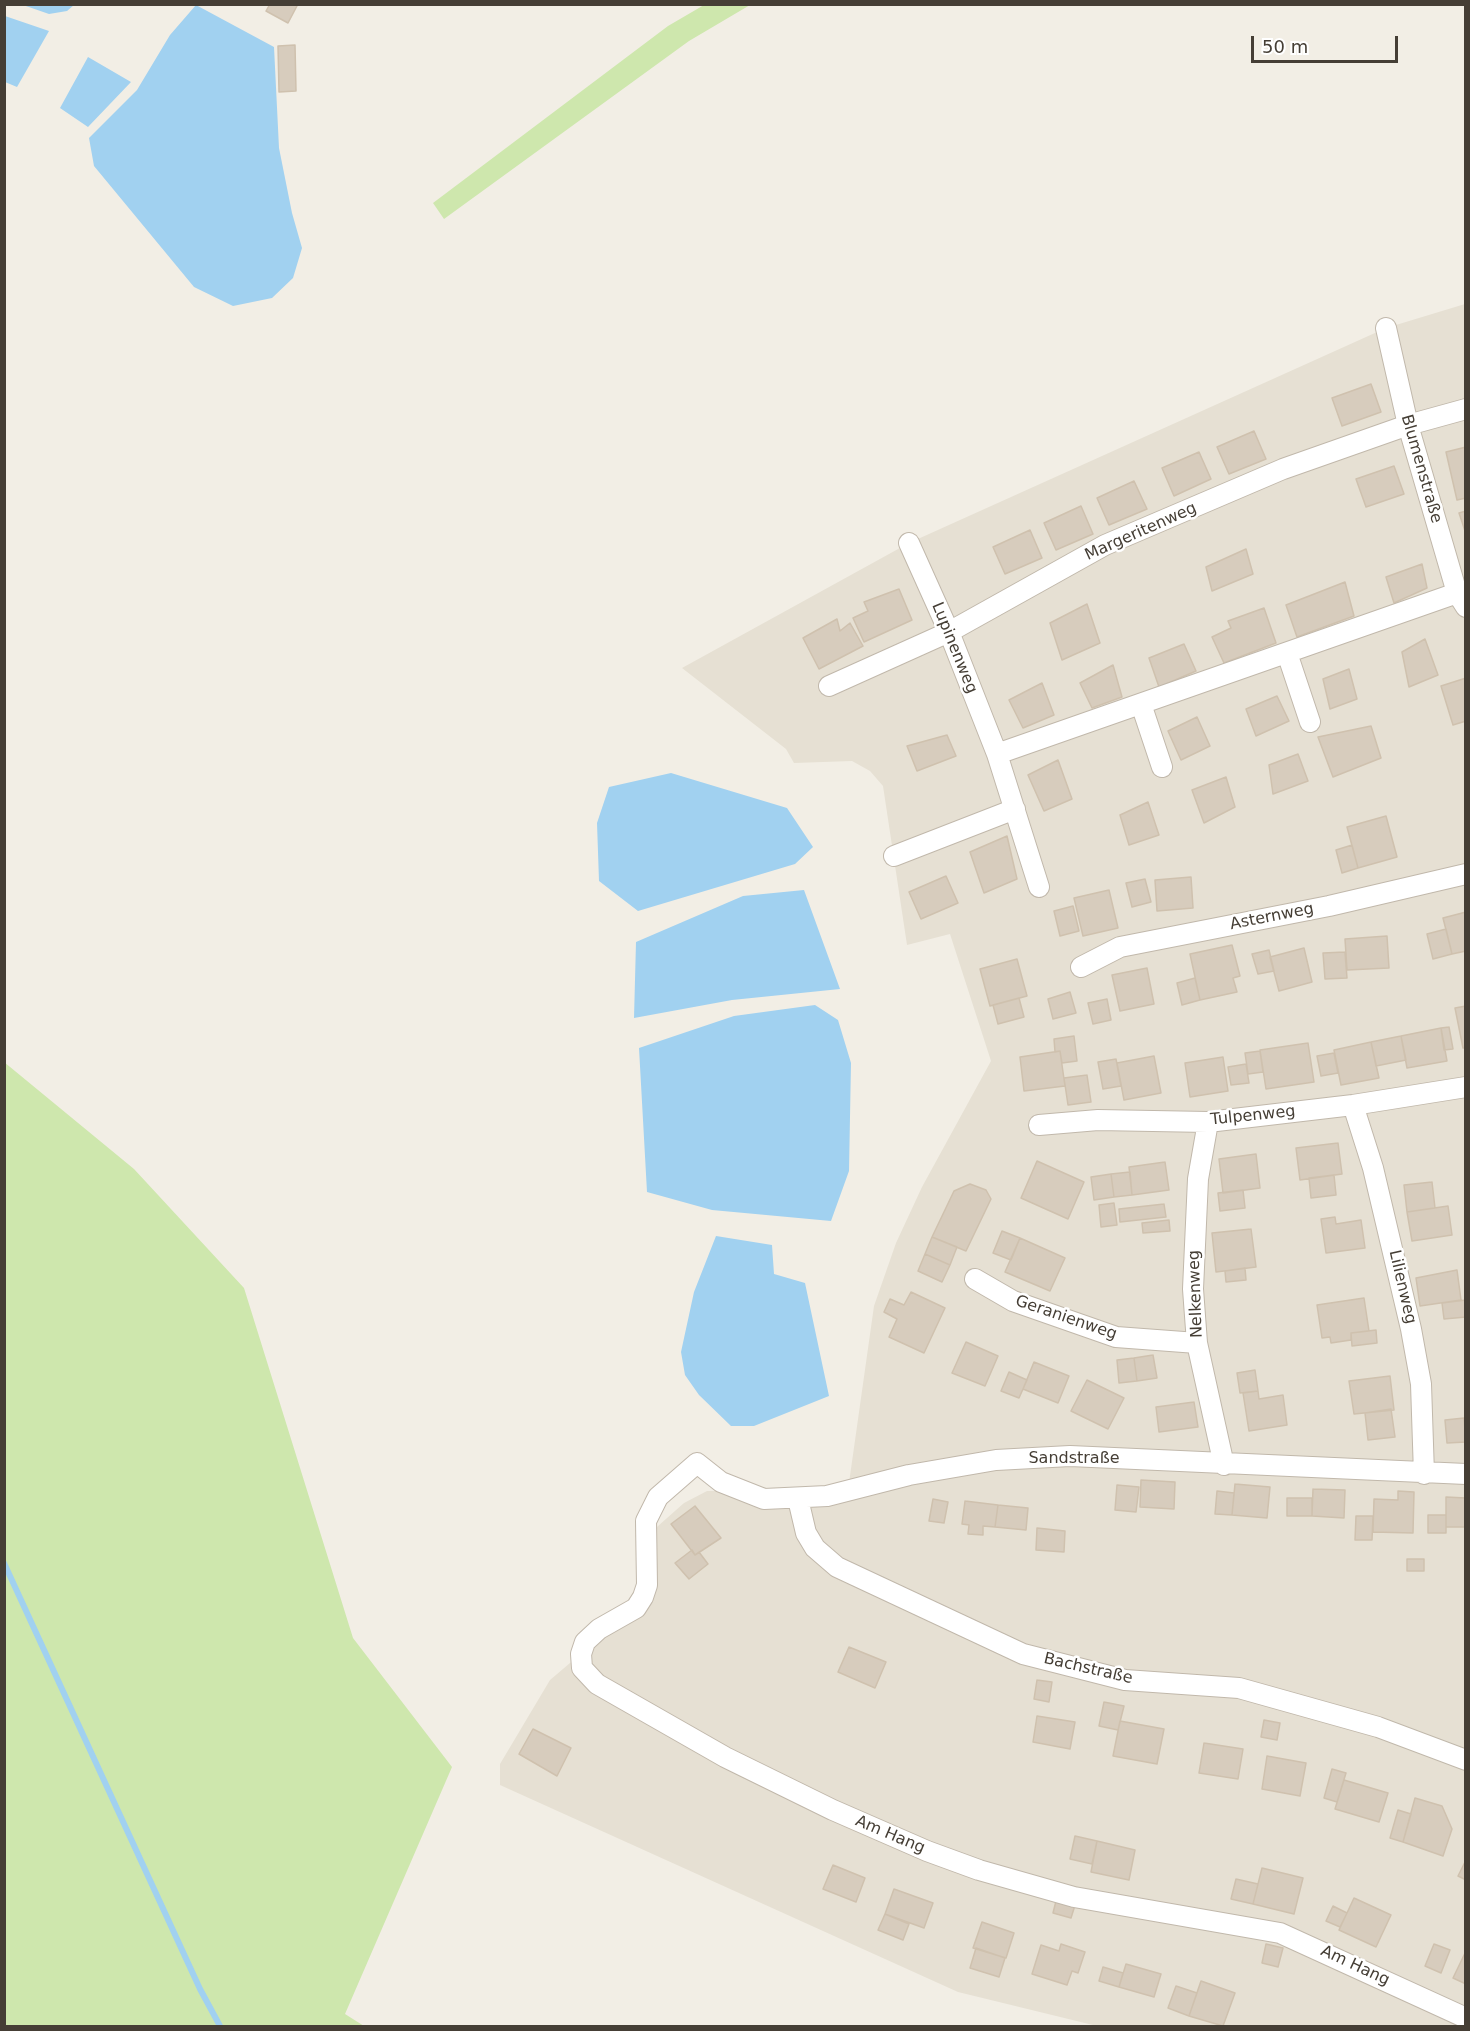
<!DOCTYPE html>
<meta charset="utf-8">
<style>
body{margin:0}
#map{position:relative;width:1470px;height:2031px;overflow:hidden;background:#f2eee5;font-family:"DejaVu Sans",sans-serif}
canvas{display:block}
.frame{position:absolute;inset:0;border:6px solid #453e35;pointer-events:none}
.scale{position:absolute;left:1251px;top:36px;width:147px;height:27px;box-sizing:border-box;border:3px solid #453e35;border-top:0;padding-left:8px;font-size:18px;line-height:21px;white-space:nowrap;color:#453e35;-webkit-text-stroke:4px #fff;paint-order:stroke}
</style>
<div id="map">
<canvas width="1470" height="2031"></canvas>
<div class="frame"></div>
<div class="scale">50 m</div>
</div>
<script>
const ctx = document.querySelector('canvas').getContext('2d');
ctx.lineJoin = 'round';
function paint(path, color) {
  ctx.fillStyle = color;
  ctx.fill(path, 'evenodd');
}
function shape(rows) {
  const path = new Path2D();
  for (const r of rows) {
    path.moveTo(r[0], r[1]);
    for (let i = 2; i < r.length; i += 2) path.lineTo(r[i], r[i + 1]);
  }
  return path;
}
function stroke(path, color, width, dash) {
  ctx.strokeStyle = color;
  ctx.lineWidth = width;
  ctx.lineCap = dash ? 'butt' : 'round';
  ctx.setLineDash(dash || []);
  ctx.stroke(path);
}
function write(font, color, halo, rows, align = 'center') {
  ctx.font = font + ' "DejaVu Sans",sans-serif';
  ctx.lineWidth = 5;
  ctx.setLineDash([]);
  ctx.textBaseline = 'middle';
  ctx.strokeStyle = halo;
  ctx.fillStyle = color;
  for (const [text, x, y, turn = 0] of rows) {
    ctx.save();
    ctx.translate(x, y);
    ctx.rotate((+turn || 0) * Math.PI / 180);
    ctx.textAlign = isNaN(turn) ? turn : align;
    if (halo) ctx.strokeText(text, 0, 0);
    ctx.fillText(text, 0, 0);
    ctx.restore();
  }
}
paint(shape([
 [1465,304,1465,2026,1097,2026,958,1992,500,1785,500,1764,550,1680,656,1590,649,1534,684,1503,707,1491,848,1490,874,1306,896,1243,922,1187,991,1061,950,934,907,945,883,786,870,771,852,761,794,763,786,749,682,668,909,543,1386,328]
]), '#e6e0d3');
paint(shape([
 [704,5,750,5,689,41,444,219,433,203,668,26],
 [4,1062,134,1169,244,1288,353,1638,452,1767,345,2014,364,2026,5,2026]
]), '#cee7ad');
paint(shape([
 [23,5,74,5,67,11,49,14],
 [196,5,274,47,279,148,292,213,302,248,293,278,272,298,233,306,194,287,94,166,89,138,137,90,170,35],
 [5,16,49,31,17,87,5,82],
 [88,57,131,82,88,127,60,108],
 [671,773,787,808,813,847,795,864,638,911,599,881,597,823,609,787],
 [804,890,840,989,732,1000,634,1018,636,942,743,896],
 [815,1005,838,1020,851,1063,849,1171,831,1221,712,1210,647,1192,639,1048,734,1016],
 [716,1236,772,1245,774,1274,805,1283,829,1396,754,1426,731,1426,699,1395,685,1375,681,1352,694,1292]
]), '#a1d1f0');
stroke(shape([
 [4,1563,200,1989,220,2026]
]), '#a1d1f0', 6);
const building = shape([
 [270,4,298,4,288,23,266,11,270,4],
 [295,45,296,91,279,92,278,46,295,45],
 [1371,384,1381,412,1342,426,1332,398,1371,384],
 [1254,431,1266,459,1229,474,1217,447,1254,431],
 [1466,447,1466,498,1457,500,1446,452,1466,447],
 [1199,452,1211,479,1174,496,1162,468,1199,452],
 [1394,466,1404,494,1366,507,1356,479,1394,466],
 [1134,481,1147,509,1109,525,1097,498,1134,481],
 [1081,506,1093,534,1056,550,1044,523,1081,506],
 [1466,511,1466,534,1459,513,1466,511],
 [1030,530,1042,558,1005,574,993,547,1030,530],
 [1246,549,1253,574,1212,591,1206,567,1246,549],
 [1422,564,1427,588,1394,603,1386,577,1422,564],
 [1345,582,1354,616,1297,637,1286,605,1345,582],
 [899,589,912,620,864,642,853,618,868,611,864,602,899,589],
 [1087,604,1100,643,1062,660,1050,623,1087,604],
 [1264,608,1276,643,1224,663,1212,637,1231,628,1228,621,1264,608],
 [837,619,840,631,850,623,863,646,819,669,803,638,837,619],
 [1425,639,1438,675,1409,687,1402,652,1425,639],
 [1184,644,1196,671,1159,687,1149,658,1184,644],
 [1113,665,1122,697,1092,708,1080,683,1113,665],
 [1349,669,1357,699,1330,709,1323,679,1349,669],
 [1466,678,1466,721,1453,725,1441,686,1466,678],
 [1042,683,1054,715,1023,728,1009,700,1042,683],
 [1277,696,1289,721,1256,736,1246,709,1277,696],
 [1197,717,1210,746,1181,760,1168,731,1197,717],
 [1371,726,1381,758,1333,777,1318,737,1371,726],
 [947,735,956,756,917,771,907,746,947,735],
 [1298,754,1308,781,1273,794,1269,765,1298,754],
 [1058,760,1072,799,1044,811,1028,775,1058,760],
 [1226,777,1235,807,1204,823,1192,790,1226,777],
 [1148,802,1159,835,1129,845,1120,815,1148,802],
 [1386,816,1397,857,1358,868,1347,827,1386,816],
 [1007,836,1017,879,984,893,970,852,1007,836],
 [1352,845,1358,868,1342,873,1336,850,1352,845],
 [946,876,958,903,921,919,909,892,946,876],
 [1191,877,1193,908,1157,911,1155,880,1191,877],
 [1145,879,1151,902,1132,907,1126,883,1145,879],
 [1109,890,1118,928,1083,936,1074,898,1109,890],
 [1073,906,1079,931,1060,936,1054,911,1073,906],
 [1466,912,1466,951,1452,954,1443,918,1466,912],
 [1446,929,1452,954,1433,959,1427,934,1446,929],
 [1387,936,1389,968,1347,970,1345,939,1387,936],
 [1232,945,1240,976,1233,978,1237,992,1200,1000,1190,954,1232,945],
 [1304,948,1312,982,1279,991,1270,957,1304,948],
 [1269,950,1274,971,1258,974,1252,954,1269,950],
 [1345,952,1347,978,1325,979,1323,953,1345,952],
 [1017,959,1027,996,990,1006,980,969,1017,959],
 [1147,968,1154,1004,1120,1011,1112,975,1147,968],
 [1195,978,1200,1000,1182,1005,1177,983,1195,978],
 [1070,992,1076,1013,1053,1019,1048,999,1070,992],
 [1019,998,1024,1017,998,1024,993,1005,1019,998],
 [1107,999,1111,1020,1093,1024,1088,1003,1107,999],
 [1466,1006,1466,1048,1463,1048,1455,1008,1466,1006],
 [1449,1027,1453,1049,1444,1050,1441,1028,1449,1027],
 [1441,1028,1447,1061,1407,1068,1401,1036,1441,1028],
 [1074,1036,1077,1061,1062,1063,1060,1051,1055,1052,1054,1039,1074,1036],
 [1401,1036,1406,1060,1376,1066,1371,1042,1401,1036],
 [1371,1042,1379,1078,1341,1085,1334,1050,1371,1042],
 [1308,1043,1314,1082,1266,1089,1260,1050,1308,1043],
 [1060,1051,1065,1086,1024,1091,1020,1057,1060,1051],
 [1260,1051,1263,1072,1248,1074,1245,1053,1260,1051],
 [1334,1053,1338,1073,1321,1076,1317,1056,1334,1053],
 [1154,1056,1161,1093,1124,1100,1117,1063,1154,1056],
 [1223,1057,1228,1091,1190,1097,1185,1063,1223,1057],
 [1116,1059,1121,1086,1103,1089,1098,1062,1116,1059],
 [1246,1064,1249,1083,1231,1085,1228,1067,1246,1064],
 [1087,1075,1091,1102,1068,1105,1064,1078,1087,1075],
 [1338,1143,1342,1174,1300,1180,1296,1148,1338,1143],
 [1256,1154,1260,1188,1223,1193,1219,1159,1256,1154],
 [1037,1161,1084,1182,1068,1219,1021,1198,1037,1161],
 [1165,1162,1169,1190,1132,1195,1129,1167,1165,1162],
 [1130,1172,1132,1195,1114,1197,1111,1174,1130,1172],
 [1111,1174,1114,1197,1094,1200,1091,1177,1111,1174],
 [1334,1175,1336,1195,1311,1198,1309,1178,1334,1175],
 [1432,1182,1435,1208,1407,1212,1404,1185,1432,1182],
 [970,1184,986,1190,991,1199,966,1251,932,1237,954,1191,970,1184],
 [1243,1190,1245,1208,1220,1211,1218,1193,1243,1190],
 [1114,1203,1117,1225,1101,1227,1099,1205,1114,1203],
 [1164,1204,1166,1217,1120,1222,1119,1209,1164,1204],
 [1448,1206,1452,1235,1412,1241,1407,1212,1448,1206],
 [1335,1217,1336,1224,1361,1220,1365,1248,1326,1253,1321,1219,1335,1217],
 [1169,1220,1170,1231,1143,1233,1142,1223,1169,1220],
 [1251,1229,1256,1267,1216,1272,1212,1233,1251,1229],
 [1002,1231,1020,1238,1011,1260,993,1253,1002,1231],
 [932,1237,957,1247,950,1265,925,1254,932,1237],
 [1020,1238,1065,1258,1050,1291,1005,1272,1020,1238],
 [925,1254,950,1265,942,1282,918,1271,925,1254],
 [1245,1268,1246,1280,1226,1282,1225,1271,1245,1268],
 [1457,1270,1461,1300,1420,1306,1416,1278,1457,1270],
 [911,1292,945,1308,924,1353,889,1337,897,1319,884,1312,890,1299,904,1305,911,1292],
 [1364,1298,1369,1331,1351,1333,1351,1340,1331,1343,1330,1337,1322,1338,1317,1305,1364,1298],
 [1466,1300,1466,1317,1444,1319,1442,1303,1466,1300],
 [1376,1330,1377,1343,1352,1346,1351,1333,1376,1330],
 [966,1342,998,1356,985,1386,952,1373,966,1342],
 [1153,1355,1157,1378,1137,1381,1134,1358,1153,1355],
 [1134,1358,1137,1381,1119,1383,1117,1360,1134,1358],
 [1034,1362,1069,1376,1058,1403,1023,1389,1034,1362],
 [1255,1370,1258,1391,1240,1393,1237,1373,1255,1370],
 [1009,1372,1027,1380,1019,1398,1001,1391,1009,1372],
 [1390,1376,1394,1410,1354,1414,1349,1381,1390,1376],
 [1087,1380,1124,1398,1108,1429,1071,1411,1087,1380],
 [1258,1391,1259,1399,1283,1395,1287,1425,1249,1431,1243,1393,1258,1391],
 [1194,1402,1198,1427,1159,1432,1156,1407,1194,1402],
 [1391,1409,1395,1437,1368,1440,1365,1413,1391,1409],
 [1464,1418,1466,1442,1447,1443,1445,1420,1464,1418],
 [1141,1480,1175,1482,1174,1509,1140,1507,1141,1480],
 [1235,1484,1270,1487,1267,1518,1232,1515,1235,1484],
 [1117,1485,1139,1487,1136,1512,1115,1510,1117,1485],
 [1313,1489,1345,1490,1344,1518,1312,1516,1313,1489],
 [1217,1491,1234,1493,1232,1515,1215,1514,1217,1491],
 [1398,1491,1414,1492,1413,1533,1373,1532,1374,1499,1398,1500,1398,1491],
 [1446,1497,1466,1498,1466,1527,1446,1527,1446,1497],
 [1287,1498,1312,1498,1312,1516,1287,1516,1287,1498],
 [933,1499,948,1502,944,1523,929,1521,933,1499],
 [965,1501,998,1505,995,1527,983,1526,983,1535,968,1534,969,1525,962,1524,965,1501],
 [998,1505,1028,1508,1026,1530,995,1527,998,1505],
 [695,1506,721,1538,695,1555,671,1524,695,1506],
 [1428,1515,1446,1515,1446,1533,1428,1533,1428,1515],
 [1356,1516,1373,1516,1372,1540,1355,1540,1356,1516],
 [1037,1528,1065,1531,1064,1552,1036,1550,1037,1528],
 [692,1550,695,1555,699,1552,708,1564,689,1579,675,1563,692,1550],
 [1407,1559,1424,1559,1424,1571,1407,1571,1407,1559],
 [849,1647,886,1662,875,1688,838,1672,849,1647],
 [1037,1680,1052,1682,1049,1702,1034,1699,1037,1680],
 [1104,1702,1124,1706,1118,1730,1099,1726,1104,1702],
 [1037,1716,1075,1722,1070,1749,1033,1742,1037,1716],
 [1264,1720,1280,1723,1277,1740,1261,1737,1264,1720],
 [1120,1721,1164,1729,1157,1764,1113,1756,1120,1721],
 [533,1729,571,1748,557,1776,519,1754,533,1729],
 [1204,1743,1243,1749,1238,1779,1199,1773,1204,1743],
 [1267,1756,1306,1763,1300,1796,1262,1789,1267,1756],
 [1332,1769,1346,1773,1337,1802,1324,1798,1332,1769],
 [1344,1780,1388,1793,1379,1822,1335,1809,1344,1780],
 [1415,1798,1442,1806,1452,1829,1443,1856,1403,1842,1415,1798],
 [1398,1810,1411,1814,1403,1842,1390,1838,1398,1810],
 [1075,1836,1097,1841,1092,1864,1070,1859,1075,1836],
 [1097,1841,1135,1850,1129,1880,1091,1872,1097,1841],
 [1466,1860,1466,1880,1458,1876,1466,1860],
 [833,1865,865,1878,856,1902,823,1889,833,1865],
 [1262,1868,1303,1878,1294,1914,1253,1904,1262,1868],
 [1236,1879,1258,1884,1253,1904,1231,1899,1236,1879],
 [894,1889,933,1903,924,1928,885,1914,894,1889],
 [1057,1897,1076,1902,1071,1918,1053,1913,1057,1897],
 [1354,1898,1391,1915,1376,1947,1339,1930,1354,1898],
 [1333,1906,1347,1913,1340,1927,1326,1921,1333,1906],
 [885,1914,909,1924,903,1940,878,1930,885,1914],
 [982,1922,1014,1933,1006,1958,973,1948,982,1922],
 [1061,1944,1085,1952,1078,1973,1072,1971,1067,1985,1032,1974,1041,1945,1059,1951,1061,1944],
 [1266,1944,1283,1948,1278,1967,1262,1963,1266,1944],
 [1434,1944,1450,1950,1441,1973,1425,1966,1434,1944],
 [976,1948,1005,1958,999,1977,970,1968,976,1948],
 [1466,1951,1466,1984,1453,1978,1466,1951],
 [1126,1964,1161,1974,1154,1997,1119,1987,1126,1964],
 [1103,1967,1123,1973,1119,1987,1099,1981,1103,1967],
 [1201,1981,1235,1993,1223,2026,1189,2016,1201,1981],
 [1176,1986,1197,1993,1189,2016,1168,2008,1176,1986]
]);
paint(building, '#d7ccbd');
stroke(building, '#cfc1ae', 1.5);
const minor = shape([
 [1386,328,1408,425,1457,593,1466,607],
 [909,543,949,632,997,754,1039,887],
 [1287,653,1310,722],
 [829,686,949,632,1105,545,1283,469,1408,425,1466,409],
 [1141,704,1162,767],
 [997,754,1457,593],
 [894,856,1015,809],
 [1081,967,1120,947,1329,906,1466,874],
 [1353,1105,1373,1168,1411,1329,1421,1384,1424,1474],
 [1208,1122,1198,1179,1193,1289,1197,1343,1224,1465],
 [1039,1125,1098,1120,1208,1122,1353,1105,1466,1087],
 [975,1279,1013,1301,1116,1337,1197,1343],
 [1466,1474,1070,1456,996,1460,909,1475,827,1496,764,1499,721,1482,697,1463,658,1497,646,1521,647,1585,643,1597,636,1608,599,1629,585,1642,581,1654,582,1668,597,1684,725,1757,833,1810,927,1851,979,1870,1074,1897,1280,1933,1466,2018],
 [798,1499,806,1533,815,1548,837,1567,1023,1654,1125,1680,1239,1688,1378,1727,1466,1760]
]);
stroke(minor, '#c1b8ab', 22);
stroke(minor, '#fff', 20);
write('16px', '#453e35', '#fff', [
 ["Blumenstraße",1421,469,74],
 ["Margeritenweg",1141,532,-24],
 ["Lupinenweg",954,648,68],
 ["Asternweg",1272,917,-11],
 ["Tulpenweg",1253,1116,-6],
 ["Lilienweg",1402,1287,77],
 ["Nelkenweg",1196,1294,-92],
 ["Geranienweg",1066,1318,19],
 ["Sandstraße",1074,1459],
 ["Bachstraße",1088,1669,13],
 ["Am Hang",890,1835,23],
 ["Am Hang",1355,1966,25]
]);
</script>
